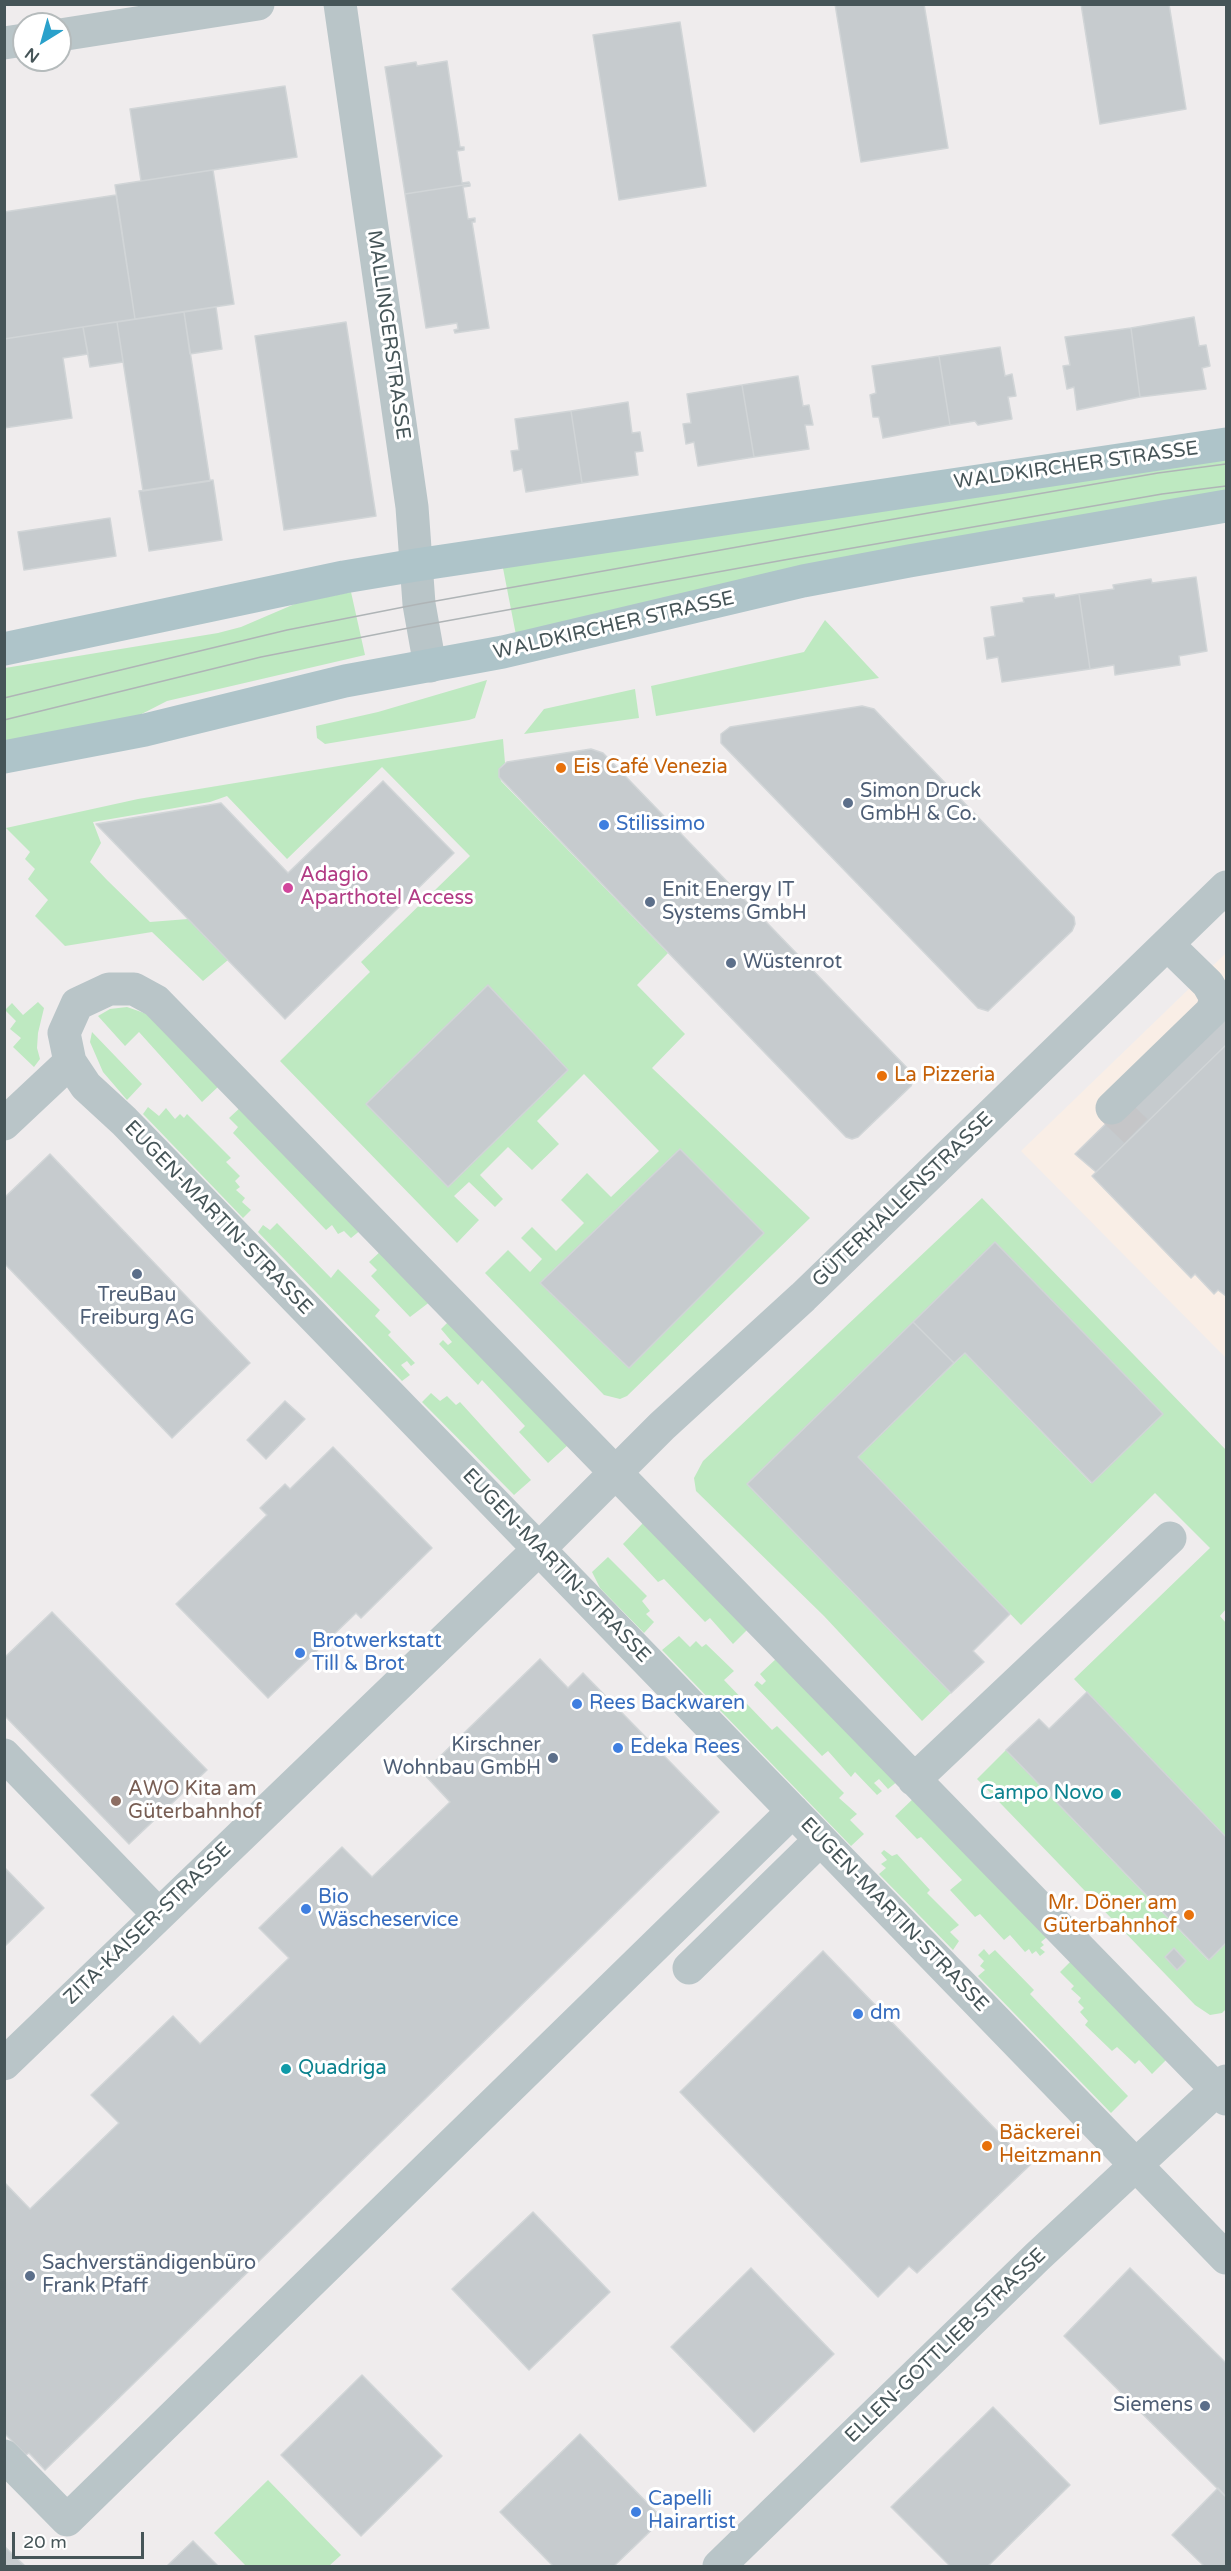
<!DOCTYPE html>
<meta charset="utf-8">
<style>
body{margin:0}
#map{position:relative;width:1231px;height:2571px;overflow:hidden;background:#efeced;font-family:"Varela Round",sans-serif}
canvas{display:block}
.frame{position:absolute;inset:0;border:6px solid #465558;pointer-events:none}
.north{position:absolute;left:12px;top:12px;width:60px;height:60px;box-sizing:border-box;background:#fff;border:2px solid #b5bbbc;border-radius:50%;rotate:217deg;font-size:16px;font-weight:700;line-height:24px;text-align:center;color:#465558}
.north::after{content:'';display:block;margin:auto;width:21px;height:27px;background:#2aa1cb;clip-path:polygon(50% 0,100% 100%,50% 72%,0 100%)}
.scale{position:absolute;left:12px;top:2532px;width:132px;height:27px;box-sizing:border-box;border:3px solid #465558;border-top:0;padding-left:8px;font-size:18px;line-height:21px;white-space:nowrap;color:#465558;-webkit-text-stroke:4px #fff;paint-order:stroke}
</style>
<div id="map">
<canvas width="1231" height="2571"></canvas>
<div class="frame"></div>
<div class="north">N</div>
<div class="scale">20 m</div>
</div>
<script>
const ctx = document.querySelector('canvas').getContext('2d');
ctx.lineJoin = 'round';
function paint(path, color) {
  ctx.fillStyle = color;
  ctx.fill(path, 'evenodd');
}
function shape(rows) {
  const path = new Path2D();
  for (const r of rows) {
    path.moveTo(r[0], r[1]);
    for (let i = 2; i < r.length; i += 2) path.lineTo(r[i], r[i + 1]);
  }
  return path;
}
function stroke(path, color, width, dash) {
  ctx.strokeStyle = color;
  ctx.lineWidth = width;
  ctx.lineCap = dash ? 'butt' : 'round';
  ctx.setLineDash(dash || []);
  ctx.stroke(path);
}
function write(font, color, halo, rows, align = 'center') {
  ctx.font = font + ' "Varela Round",sans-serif';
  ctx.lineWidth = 6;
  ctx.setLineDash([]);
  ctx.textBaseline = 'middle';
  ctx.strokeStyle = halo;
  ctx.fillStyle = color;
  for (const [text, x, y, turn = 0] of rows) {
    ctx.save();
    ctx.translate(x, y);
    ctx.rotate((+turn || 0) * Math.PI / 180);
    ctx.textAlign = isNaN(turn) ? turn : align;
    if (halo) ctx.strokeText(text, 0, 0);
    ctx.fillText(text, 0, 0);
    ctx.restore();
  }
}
paint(shape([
 [1226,953,1226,1358,1021,1151]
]), '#f9eee6');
paint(shape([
 [1226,452,1226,494,516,635,502,563],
 [351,592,365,655,167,701,128,721,5,745,5,668,218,633,241,627,297,603],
 [825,620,879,678,656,716,651,686,804,652],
 [487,680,475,718,469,720,325,744,317,738,316,726,378,712],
 [635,689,639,718,524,734,544,709],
 [503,739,505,763,499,769,501,781,668,953,637,985,685,1034,652,1068,810,1218,627,1396,620,1399,604,1395,485,1273,508,1250,530,1272,542,1259,521,1238,532,1227,556,1251,584,1223,561,1200,587,1173,611,1197,659,1151,584,1074,537,1121,559,1144,532,1170,508,1147,480,1175,503,1199,495,1207,469,1182,454,1196,479,1220,457,1243,280,1061,370,972,361,962,470,856,382,767,287,859,227,796,210,802,93,822,101,843,90,862,107,880,150,922,188,919,228,960,203,981,152,932,65,946,35,916,48,900,28,879,35,869,25,859,30,852,6,828,138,799],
 [488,985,568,1070,448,1187,366,1104],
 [680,1149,763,1232,540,1283],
 [38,1002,44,1008,38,1033,37,1048,40,1059,34,1067,13,1047,21,1038,10,1029,16,1021,5,1010,12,1003,23,1015],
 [127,1007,147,1014,220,1085,202,1102,139,1032,125,1046,98,1016,110,1009],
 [92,1032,142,1084,127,1100,103,1072,90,1042],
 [242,1106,362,1229,351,1238,344,1231,338,1234,332,1225,326,1230,233,1133,238,1127,229,1118],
 [148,1107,159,1116,166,1108,175,1119,180,1114,184,1118,187,1114,231,1158,226,1162,240,1176,235,1181,240,1187,236,1190,245,1198,242,1202,251,1210,243,1218,143,1114],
 [982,1198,1226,1450,1226,1609,1220,1616,1226,1623,1226,1837,1074,1679,1210,1548,1155,1493,1021,1625,858,1457,965,1353,1091,1483,1162,1415,995,1243,747,1484,951,1693,922,1721,824,1616,696,1491,694,1478,703,1461],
 [277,1223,331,1278,338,1269,380,1310,375,1316,391,1332,388,1335,415,1363,411,1366,407,1361,401,1365,410,1375,402,1381,258,1232,263,1225,270,1230],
 [382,1250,431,1301,410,1317,371,1276,377,1270,369,1262],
 [450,1320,568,1445,548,1463,519,1432,525,1426,482,1380,478,1385,439,1344,443,1340,448,1345,452,1342,441,1329],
 [431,1393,440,1401,447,1396,456,1405,460,1402,531,1480,514,1495,422,1402],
 [643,1523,750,1627,733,1644,710,1618,705,1622,664,1579,658,1582,623,1544],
 [608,1557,647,1596,642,1601,650,1611,646,1614,654,1622,644,1633,600,1588,592,1572],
 [679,1636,690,1647,696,1641,702,1647,706,1644,734,1671,724,1680,772,1730,777,1726,844,1793,839,1798,857,1814,850,1820,864,1834,851,1846,662,1650],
 [778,1657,898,1781,888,1789,879,1779,874,1783,882,1791,877,1795,855,1772,851,1777,828,1751,822,1756,754,1685,757,1681,762,1685,766,1681,760,1674],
 [1006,1750,1208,1960,1226,1943,1226,2009,1222,2013,1210,2015,1195,2005,977,1779],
 [915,1797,1047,1937,1041,1942,1044,1945,1040,1948,1045,1952,1040,1956,1036,1951,1032,1954,1029,1949,1025,1952,1010,1935,1004,1940,980,1914,975,1917,950,1890,962,1880,921,1837,917,1839,895,1816],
 [884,1850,892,1856,897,1854,930,1890,927,1893,959,1925,950,1932,959,1941,953,1950,879,1874,886,1868,881,1864,887,1860,881,1853],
 [984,1949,989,1955,995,1950,1034,1990,1030,1994,1128,2096,1111,2113,978,1976,985,1970,980,1966,984,1961,978,1955],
 [1071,1961,1166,2060,1152,2074,1139,2060,1135,2064,1117,2047,1112,2051,1085,2025,1088,2021,1080,2012,1084,2008,1078,2002,1081,1998,1071,1989,1074,1986,1060,1972],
 [268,2480,341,2555,329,2566,246,2566,214,2533]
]), '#bee9c1');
const building = shape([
 [835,4,924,4,948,148,861,162,835,4],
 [1081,4,1169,4,1186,109,1100,124,1081,4],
 [680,22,706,186,619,200,593,35,680,22],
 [447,61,460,147,464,147,464,150,457,151,462,183,469,182,470,184,405,194,385,67,416,62,417,66,447,61],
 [285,86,297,157,141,181,130,109,285,86],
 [213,170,234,304,135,319,115,185,213,170],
 [470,184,470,186,463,187,468,219,475,218,475,222,472,222,489,328,455,333,454,330,458,329,457,323,426,328,405,194,470,184],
 [116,195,135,319,4,339,4,212,116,195],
 [216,307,222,349,190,354,184,312,216,307],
 [184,312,210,481,143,491,117,322,184,312],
 [1194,317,1199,346,1206,345,1210,366,1202,368,1206,389,1140,397,1131,328,1194,317],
 [117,322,123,362,90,367,83,327,117,322],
 [346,322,376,516,284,530,255,336,346,322],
 [83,327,88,354,63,358,72,418,4,428,4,339,83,327],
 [1131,328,1140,397,1077,410,1074,387,1067,389,1063,366,1070,365,1065,337,1131,328],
 [1000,347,1005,376,1012,374,1016,396,1008,397,1012,419,978,425,975,421,950,425,939,356,1000,347],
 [939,356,950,425,883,438,879,417,873,417,870,395,876,393,872,366,939,356],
 [798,376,803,406,809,405,813,425,805,425,809,449,754,457,742,385,798,376],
 [742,385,754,457,698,466,694,442,686,444,683,424,691,423,687,394,742,385],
 [628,402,632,433,640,432,643,451,635,452,638,475,582,483,571,411,628,402],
 [571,411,582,483,526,492,522,469,514,471,511,451,519,450,515,419,571,411],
 [213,480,222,540,149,551,139,491,213,480],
 [110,518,116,556,24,570,18,532,110,518],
 [1196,577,1207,651,1179,656,1180,665,1115,675,1114,665,1090,669,1079,594,1114,589,1113,585,1151,579,1152,583,1196,577],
 [1054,594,1055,598,1079,594,1090,669,1002,682,998,657,987,659,984,638,995,636,991,607,1024,602,1023,598,1054,594],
 [862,706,874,709,1074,917,1075,924,1072,931,988,1011,978,1008,721,743,721,734,730,727,862,706],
 [591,749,603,753,912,1073,914,1078,911,1086,858,1137,852,1139,846,1137,499,777,499,769,507,762,591,749],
 [383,781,454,853,285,1019,96,824,221,803,288,873,383,781],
 [488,985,568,1070,448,1187,366,1104,488,985],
 [1226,1006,1226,1045,1096,1172,1075,1154,1226,1006],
 [1226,1045,1226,1296,1218,1290,1214,1294,1195,1274,1191,1278,1092,1176,1226,1045],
 [680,1149,764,1233,629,1368,540,1283,680,1149],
 [50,1154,250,1363,172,1438,4,1263,4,1198,50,1154],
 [995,1242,1163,1414,1092,1483,965,1353,954,1363,913,1322,995,1242],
 [913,1322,954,1363,858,1457,1010,1614,973,1651,984,1662,951,1693,747,1484,913,1322],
 [285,1401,305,1419,266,1459,247,1440,285,1401],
 [333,1447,432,1548,361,1618,356,1613,268,1698,176,1604,267,1515,260,1508,285,1484,290,1489,333,1447],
 [52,1612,207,1770,129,1844,4,1715,4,1658,52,1612],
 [540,1659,568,1688,583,1673,719,1812,45,2470,29,2453,26,2455,4,2433,4,2182,30,2209,119,2123,91,2095,173,2016,200,2044,289,1958,259,1928,342,1847,372,1877,450,1802,423,1773,540,1659],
 [1087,1692,1226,1837,1226,1943,1209,1960,1006,1750,1039,1719,1049,1729,1087,1692],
 [4,1867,44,1908,4,1947,4,1867],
 [1174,1948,1186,1961,1177,1970,1165,1957,1174,1948],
 [823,1951,1030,2165,917,2273,909,2266,878,2297,680,2092,823,1951],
 [533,2212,610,2292,529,2370,452,2289,533,2212],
 [751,2268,834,2354,754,2432,671,2347,751,2268],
 [1130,2268,1226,2363,1226,2497,1064,2336,1130,2268],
 [362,2375,442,2456,361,2536,281,2455,362,2375],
 [993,2407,1070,2485,988,2566,950,2566,891,2507,993,2407],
 [580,2434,663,2519,614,2566,553,2566,500,2512,580,2434],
 [1218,2488,1226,2497,1226,2566,1204,2566,1172,2535,1218,2488],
 [193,2541,218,2566,167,2566,193,2541],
 [4,2546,25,2566,4,2566,4,2546]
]);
paint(building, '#c6cbce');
stroke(building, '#d1d5d7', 1.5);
stroke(shape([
 [1112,1108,1137,1132]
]), '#c5c6c8', 33, [33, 16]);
stroke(shape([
 [340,4,412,507,419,604,430,666],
 [60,35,258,4],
 [4,43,24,40],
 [1112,1108,1212,1011,1216,998,1208,984,1168,945],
 [4,1124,70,1062],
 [4,1755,158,1914],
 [914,1780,1170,1538],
 [689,1968,820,1840],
 [4,2064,539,1549,662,1426,803,1297,1226,887],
 [1226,2099,156,1001,134,989,109,989,77,1004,64,1033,70,1062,86,1086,124,1121,1226,2258],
 [4,2456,67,2520,793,1811],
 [719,2566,1037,2257,1226,2081]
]), '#b9c5c8', 33);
stroke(shape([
 [4,649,344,577,416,565,1226,444],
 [4,757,145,730,345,681,503,652,803,581,909,561,1226,506]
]), '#aec4c9', 33);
stroke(shape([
 [4,698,287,630,419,604,877,522,1158,473,1226,464],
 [4,720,261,657,424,625,784,560,1162,494,1226,486]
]), '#afb4b6', 1.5);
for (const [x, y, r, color] of [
 [561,768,6,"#e8710a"],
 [848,803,6,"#5c6f8a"],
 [604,825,6,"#3f7fe0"],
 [288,888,6,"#d1479c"],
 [650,902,6,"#5c6f8a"],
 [731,963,6,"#5c6f8a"],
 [882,1076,6,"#e8710a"],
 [137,1274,6,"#5c6f8a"],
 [300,1653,6,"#3f7fe0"],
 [577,1704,6,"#3f7fe0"],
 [618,1748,6,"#3f7fe0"],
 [553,1758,6,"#5c6f8a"],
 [1116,1794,6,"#0f9aa8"],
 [116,1801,6,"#8d6e63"],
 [306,1909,6,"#3f7fe0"],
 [1189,1915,6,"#e8710a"],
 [858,2014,6,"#3f7fe0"],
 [286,2069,6,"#0f9aa8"],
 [987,2146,6,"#e8710a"],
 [30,2276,6,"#5c6f8a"],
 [1205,2406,6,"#5c6f8a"],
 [636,2512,6,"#3f7fe0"]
]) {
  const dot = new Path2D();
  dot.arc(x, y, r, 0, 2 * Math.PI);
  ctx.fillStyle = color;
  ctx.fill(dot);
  stroke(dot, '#fff', 2);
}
write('20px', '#465558', '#fff', [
 ["MALLINGERSTRASSE",388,335,82],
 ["WALDKIRCHER STRASSE",1076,466,-8],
 ["WALDKIRCHER STRASSE",614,626,-13],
 ["GÜTERHALLENSTRASSE",903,1200,-44],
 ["EUGEN-MARTIN-STRASSE",218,1218,46],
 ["EUGEN-MARTIN-STRASSE",556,1566,46],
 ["EUGEN-MARTIN-STRASSE",894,1915,46],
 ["ZITA-KAISER-STRASSE",148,1924,-44],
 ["ELLEN-GOTTLIEB-STRASSE",946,2346,-44]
]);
write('20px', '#c56008', '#fff', [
 ["Eis Café Venezia",573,768],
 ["La Pizzeria",894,1076],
 ["Mr. Döner am",1177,1904,"right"],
 ["Güterbahnhof",1177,1927,"right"],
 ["Bäckerei",999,2134],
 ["Heitzmann",999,2157]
], 'left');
write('20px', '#4e5e75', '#fff', [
 ["Simon Druck",860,792],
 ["GmbH & Co.",860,815],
 ["Enit Energy IT",662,891],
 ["Systems GmbH",662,914],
 ["Wüstenrot",743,963],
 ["TreuBau",137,1296,"center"],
 ["Freiburg AG",137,1319,"center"],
 ["Kirschner",541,1746,"right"],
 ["Wohnbau GmbH",541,1769,"right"],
 ["Sachverständigenbüro",42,2264],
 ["Frank Pfaff",42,2287],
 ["Siemens",1193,2406,"right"]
], 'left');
write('20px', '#366cbe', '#fff', [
 ["Stilissimo",616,825],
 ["Brotwerkstatt",312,1642],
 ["Till & Brot",312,1665],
 ["Rees Backwaren",589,1704],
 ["Edeka Rees",630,1748],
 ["Bio",318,1898],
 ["Wäscheservice",318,1921],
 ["dm",870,2014],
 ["Capelli",648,2500],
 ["Hairartist",648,2523]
], 'left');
write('20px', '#b23c85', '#fff', [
 ["Adagio",300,876],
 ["Aparthotel Access",300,899]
], 'left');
write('20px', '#785e54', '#fff', [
 ["AWO Kita am",128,1790],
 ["Güterbahnhof",128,1813]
], 'left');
write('20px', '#0d838f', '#fff', [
 ["Campo Novo",1104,1794],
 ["Quadriga",298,2069,"left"]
], 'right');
</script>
